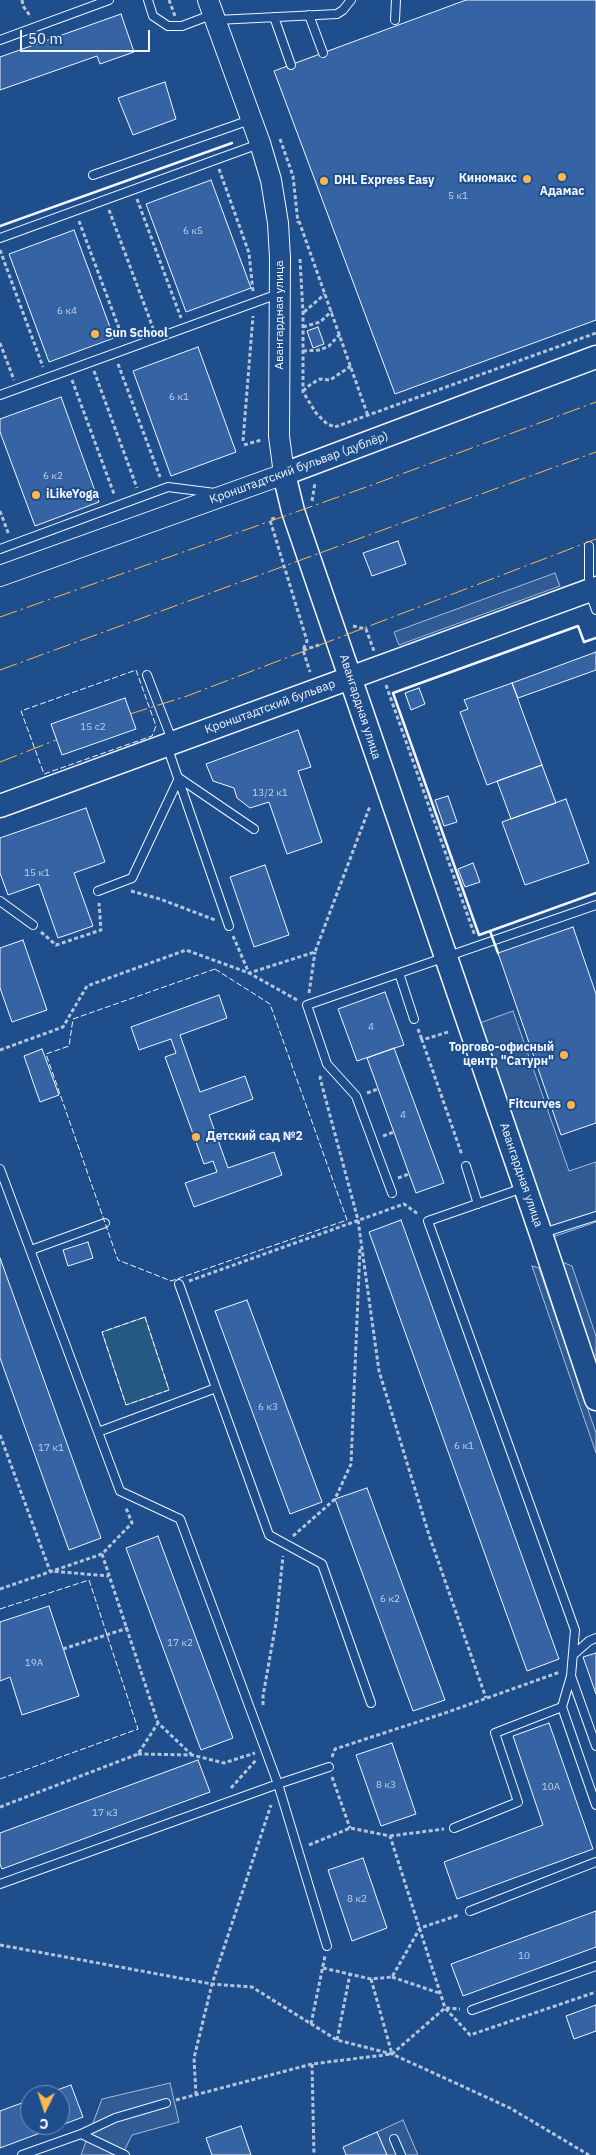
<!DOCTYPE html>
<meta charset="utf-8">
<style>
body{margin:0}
#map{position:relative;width:596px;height:2155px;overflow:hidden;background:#1f4e8c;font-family:"IBM Plex Sans",sans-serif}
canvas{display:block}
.north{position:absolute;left:20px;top:2085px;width:50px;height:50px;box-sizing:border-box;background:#1f4e8c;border:1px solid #7391ba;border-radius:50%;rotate:184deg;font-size:14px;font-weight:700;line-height:20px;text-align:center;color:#f2f6ff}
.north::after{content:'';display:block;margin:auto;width:18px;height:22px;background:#ffb74d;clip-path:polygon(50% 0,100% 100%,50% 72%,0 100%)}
.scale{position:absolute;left:20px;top:30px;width:130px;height:22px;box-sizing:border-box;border:2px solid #f2f6ff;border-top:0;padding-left:6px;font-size:15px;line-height:18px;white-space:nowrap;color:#f2f6ff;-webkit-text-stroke:4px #1f4e8c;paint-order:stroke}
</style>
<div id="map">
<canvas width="596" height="2155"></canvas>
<div class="north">С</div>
<div class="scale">50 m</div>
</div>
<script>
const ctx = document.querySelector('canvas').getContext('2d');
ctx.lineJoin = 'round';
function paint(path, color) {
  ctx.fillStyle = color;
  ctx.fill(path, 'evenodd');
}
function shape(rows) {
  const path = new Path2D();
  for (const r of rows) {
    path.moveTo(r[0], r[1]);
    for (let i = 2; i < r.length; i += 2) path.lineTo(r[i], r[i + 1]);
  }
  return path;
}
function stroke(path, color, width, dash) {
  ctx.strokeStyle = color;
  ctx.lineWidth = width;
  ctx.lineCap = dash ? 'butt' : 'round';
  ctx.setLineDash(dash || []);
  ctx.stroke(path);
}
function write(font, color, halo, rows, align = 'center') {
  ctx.font = font + ' "IBM Plex Sans",sans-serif';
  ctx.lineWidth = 4;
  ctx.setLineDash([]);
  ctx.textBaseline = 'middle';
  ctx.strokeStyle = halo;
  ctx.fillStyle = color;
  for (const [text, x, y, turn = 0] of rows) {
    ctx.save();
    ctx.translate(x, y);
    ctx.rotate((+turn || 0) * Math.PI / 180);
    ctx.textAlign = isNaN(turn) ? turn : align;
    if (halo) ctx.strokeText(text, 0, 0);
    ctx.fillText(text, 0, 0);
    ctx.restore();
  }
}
const green = shape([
 [145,1317,169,1390,126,1405,102,1332,145,1317]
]);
paint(green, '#245a82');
stroke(green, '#a8bbd7', 1);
const parking = shape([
 [555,573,560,586,399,645,394,632,555,573],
 [513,1011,569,1171,596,1162,596,1222,553,1237,477,1024,513,1011],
 [557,1260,572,1266,596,1336,596,1370,557,1260],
 [532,1266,539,1268,596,1433,596,1453,532,1266],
 [170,2083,179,2122,132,2135,122,2155,81,2155,102,2099,170,2083],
 [403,2120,418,2155,387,2155,377,2132,403,2120]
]);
paint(parking, '#305b95');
stroke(parking, '#a8bbd7', 1);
const building = shape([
 [466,0,596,0,596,320,395,394,274,71,466,0],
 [121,14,134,52,100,64,97,56,0,90,0,57,121,14],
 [165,82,176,119,133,135,118,98,165,82],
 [211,180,251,288,186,312,146,204,211,180],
 [74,230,114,338,49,362,9,254,74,230],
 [318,327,324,344,313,348,307,331,318,327],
 [198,347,236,452,171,476,133,371,198,347],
 [61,397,99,502,35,526,0,432,0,419,61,397],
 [398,541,406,564,372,576,363,553,398,541],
 [596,652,596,670,518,698,512,683,596,652],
 [512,683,542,765,487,785,460,712,468,709,464,700,512,683],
 [419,688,425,704,411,710,405,693,419,688],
 [125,698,136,729,62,755,51,724,125,698],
 [298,730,311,767,298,771,322,842,287,854,269,802,250,808,237,798,234,788,213,781,206,764,298,730],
 [542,765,556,803,511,819,497,781,542,765],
 [448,796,457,822,444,826,435,800,448,796],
 [566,799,589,863,525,885,502,822,566,799],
 [86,808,105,862,74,873,93,926,58,938,39,884,8,895,0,873,0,838,86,808],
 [473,863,480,882,465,887,458,869,473,863],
 [265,865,289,935,254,947,230,877,265,865],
 [573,927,596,994,596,1123,561,1135,498,953,573,927],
 [23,940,47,1010,12,1022,0,988,0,948,23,940],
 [385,992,404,1045,357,1061,338,1009,385,992],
 [219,995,227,1018,180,1035,200,1092,245,1076,253,1099,209,1115,228,1168,274,1152,282,1175,194,1207,185,1183,217,1172,213,1161,204,1164,165,1057,176,1053,171,1039,139,1050,131,1027,219,995],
 [394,1048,444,1183,416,1193,367,1058,394,1048],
 [42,1049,59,1095,40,1102,24,1056,42,1049],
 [401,1220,559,1659,527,1671,369,1232,401,1220],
 [88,1242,93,1258,68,1266,63,1250,88,1242],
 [0,1258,101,1538,69,1550,0,1358,0,1258],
 [247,1300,322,1502,290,1514,215,1311,247,1300],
 [367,1488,445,1700,413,1711,335,1499,367,1488],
 [158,1536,233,1738,201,1750,126,1548,158,1536],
 [49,1606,79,1696,22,1715,10,1677,0,1681,0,1622,49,1606],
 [596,1653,596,1694,583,1657,596,1653],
 [549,1723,593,1849,457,1899,444,1862,543,1825,513,1736,549,1723],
 [392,1743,416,1814,381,1826,356,1755,392,1743],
 [198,1760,210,1792,2,1869,0,1864,0,1833,198,1760],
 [363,1858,387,1928,352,1941,328,1870,363,1858],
 [596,1911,596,1947,463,1996,451,1964,596,1911],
 [596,2005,596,2031,574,2039,566,2016,596,2005],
 [71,2085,83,2117,0,2148,0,2111,30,2100,30,2125,60,2125,60,2095,43,2095,71,2085],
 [241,2126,251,2155,212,2155,206,2138,241,2126],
 [377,2132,387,2155,346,2155,343,2147,377,2132]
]);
paint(building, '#3563a3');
stroke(building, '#f2f6ff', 1);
const service = shape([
 [148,0,153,16,168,26,182,26,211,15],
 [309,15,323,53],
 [274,17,291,65],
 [217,20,337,14,343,10,351,0],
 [395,20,396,0],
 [0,40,109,0],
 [93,175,250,120],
 [0,238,259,144],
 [0,395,278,294],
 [589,546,589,590,596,610],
 [0,549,168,487,215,493],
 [147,675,172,740],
 [167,746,229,926],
 [98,891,132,878,179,778,254,829],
 [0,901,33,925],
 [399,973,414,1019],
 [466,1166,478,1204],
 [0,1169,120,1491,180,1519,278,1784,0,1884],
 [523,1188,428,1221,575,1630,571,1676,596,1746],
 [392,1193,356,1096,327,1064,307,1005,596,905],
 [543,1233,596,1216],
 [31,1250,105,1223],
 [179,1284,216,1388],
 [98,1432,216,1388,269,1535,322,1564,371,1703],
 [573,1655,589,1641,596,1638],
 [571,1676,562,1707,596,1805],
 [454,1828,518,1802,495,1733,562,1707],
 [470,1911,596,1862],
 [327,1946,278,1784,329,1767],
 [472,2010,596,1966],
 [81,2134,115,2118,166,2103],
 [394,2139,401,2155],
 [22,2155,81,2134,125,2155]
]);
const tertiary = shape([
 [0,576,284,474,279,436,280,258,278,223,271,180,260,143,208,0]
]);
const secondary = shape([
 [596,357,284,474,293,511,541,1234,596,1399],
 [0,806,596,588]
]);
stroke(service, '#f2f6ff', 10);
stroke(tertiary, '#f2f6ff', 22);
stroke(secondary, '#f2f6ff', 25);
stroke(shape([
 [22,0,23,6,31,17],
 [169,0,175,16],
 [280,139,293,176,298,223],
 [219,169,249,253,253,292],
 [137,199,181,318],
 [109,210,153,328],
 [79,221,123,339],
 [299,221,368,416],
 [0,250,43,367],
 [300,259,303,313,303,392,316,413,327,424,335,427,596,333],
 [304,312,325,294],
 [303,327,320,322,332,311],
 [0,343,14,380],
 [303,351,320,350,329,346,340,334],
 [118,364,160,477],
 [94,371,137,488],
 [72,380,114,494],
 [303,391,311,384,320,379,330,380,351,366],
 [243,441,253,316],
 [244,445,261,440],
 [312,501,315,483],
 [0,511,9,535],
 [275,518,270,520,307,641,303,650,310,672],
 [353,626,366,629,374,651],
 [303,650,319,645],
 [386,685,475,936],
 [131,891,160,899,215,920],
 [41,932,56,945,101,930,99,903],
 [233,936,249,973,315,952,370,806],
 [309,993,315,952],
 [418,1029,422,1040],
 [448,1032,422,1040,462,1155],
 [0,1050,63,1027,87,986,186,950,249,973,297,1000],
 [321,1076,320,1078,358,1220,379,1371,429,1535,486,1698],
 [367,1093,378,1089],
 [383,1136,394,1132],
 [398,1178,409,1174],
 [189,1281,404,1204,418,1214],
 [0,1435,50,1571,109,1576],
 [293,1536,335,1499,351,1464,360,1248],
 [102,1554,158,1723,192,1755],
 [0,1589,102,1554,132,1523,126,1508],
 [63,1649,128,1628],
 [263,1705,263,1696,276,1623,283,1556],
 [138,1754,192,1755,224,1763,255,1753],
 [332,1757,335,1749,445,1713,560,1672],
 [332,1777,350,1828],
 [231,1788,257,1759],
 [0,1807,138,1754,158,1723],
 [390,1836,444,1829],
 [309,1845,350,1828,390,1836,445,2008,470,2035,596,1992],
 [0,1945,212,1984,252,1987,337,2040,392,2054,510,2108,589,2155],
 [323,1968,371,1979,392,1977,420,1928,459,1915],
 [392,1977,439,1993],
 [371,1979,392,2054],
 [311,2024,325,1956],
 [337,2040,350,1974],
 [312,2064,314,2155],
 [196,2095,194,2058,212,1984,271,1805],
 [176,2100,312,2064,392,2054,445,2008,460,2009]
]), '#b3c4dc', 3, [4, 2.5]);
stroke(service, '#1f4e8c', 8);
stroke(tertiary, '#1f4e8c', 20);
stroke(secondary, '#1f4e8c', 22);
stroke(shape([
 [136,670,156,726,152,736,44,774,21,711,136,670],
 [215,969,270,1004,347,1220,171,1281,118,1260,46,1054,69,1046,73,1019,215,969],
 [145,1317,169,1390,126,1405,102,1332,145,1317],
 [0,1609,89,1580,138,1729,0,1779]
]), '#f2f6ff', 1, [6, 2.5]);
stroke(shape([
 [0,226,232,143],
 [596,638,584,642,578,626,393,693,479,935,596,893],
 [490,931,498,953]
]), '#f2f6ff', 2.5);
stroke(shape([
 [0,617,372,485,596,402],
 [0,670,596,452],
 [130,714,187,696,596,539],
 [0,762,56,740]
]), '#ffb74d', 1, [18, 4, 2.5, 4]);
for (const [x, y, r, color] of [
 [562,177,5,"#ffb74d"],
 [527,179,5,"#ffb74d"],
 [324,181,5,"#ffb74d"],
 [95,334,5,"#ffb74d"],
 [36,495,5,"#ffb74d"],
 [564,1055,5,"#ffb74d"],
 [571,1105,5,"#ffb74d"],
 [196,1137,5,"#ffb74d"]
]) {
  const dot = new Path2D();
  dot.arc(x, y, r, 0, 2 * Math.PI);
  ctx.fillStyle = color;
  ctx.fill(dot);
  stroke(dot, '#1f4e8c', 2);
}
write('10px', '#c3d1e8', null, [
 ["5 к1",458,196],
 ["6 к5",193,231],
 ["6 к4",67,311],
 ["6 к1",179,397],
 ["6 к2",53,476],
 ["15 с2",93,727],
 ["13/2 к1",270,793],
 ["15 к1",37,873],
 ["4",371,1027],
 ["4",403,1115],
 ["6 к3",268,1407],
 ["6 к1",464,1446],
 ["17 к1",51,1448],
 ["6 к2",390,1599],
 ["17 к2",180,1643],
 ["19А",34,1663],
 ["8 к3",386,1785],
 ["10А",551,1787],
 ["17 к3",105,1813],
 ["8 к2",357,1899],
 ["10",524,1956]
]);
write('bold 12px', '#f2f6ff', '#1f4e8c', [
 ["Киномакс",517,179,"right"],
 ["DHL Express Easy",334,181],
 ["Адамас",562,192,"center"],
 ["Sun School",105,334],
 ["iLikeYoga",46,495],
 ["Торгово-офисный",554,1048,"right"],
 ["центр \"Сатурн\"",554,1062,"right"],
 ["Fitcurves",561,1105,"right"],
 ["Детский сад №2",206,1137]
], 'left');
write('12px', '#f2f6ff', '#1f4e8c', [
 ["Авангардная улица",280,315,-90],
 ["Кронштадтский бульвар (дублёр)",299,468,-20],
 ["Кронштадтский бульвар",270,707,-20],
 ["Авангардная улица",360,707,72],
 ["Авангардная улица",521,1175,71]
]);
</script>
